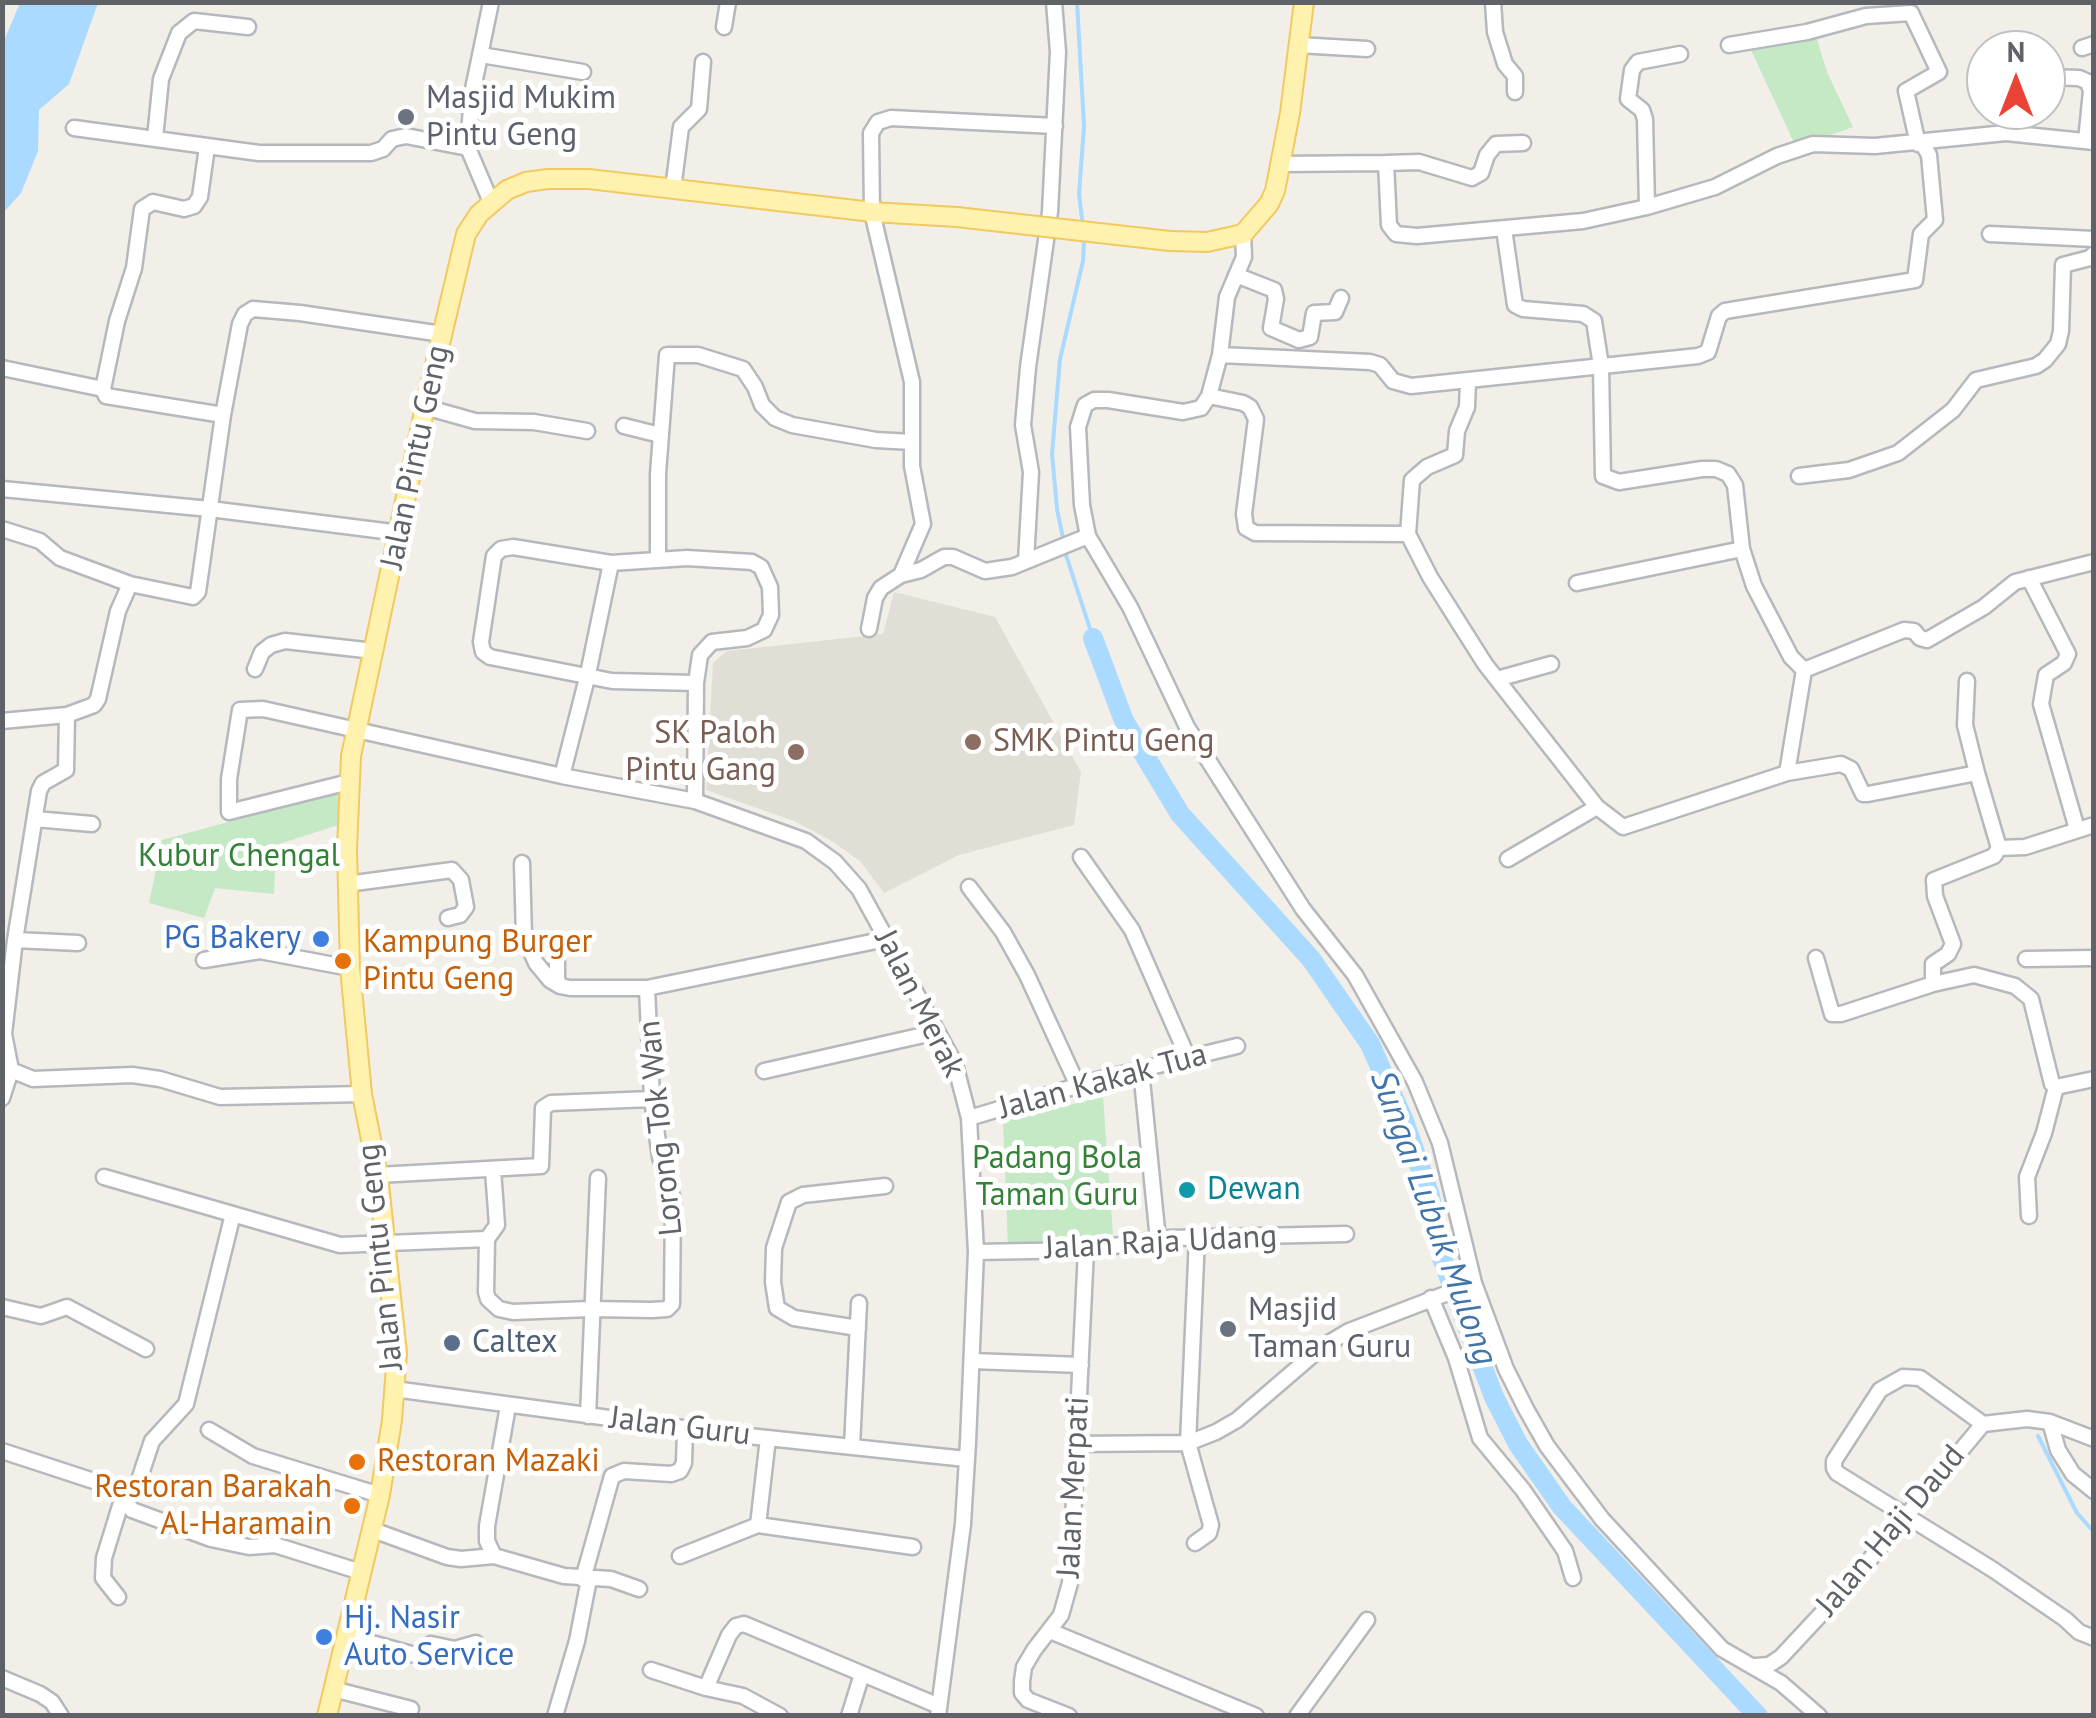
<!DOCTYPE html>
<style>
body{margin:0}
#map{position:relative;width:2096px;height:1718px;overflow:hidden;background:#f1efe8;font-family:"PT Sans",sans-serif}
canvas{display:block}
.frame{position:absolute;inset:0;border:5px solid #5f6368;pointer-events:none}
.north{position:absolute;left:1966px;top:30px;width:100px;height:100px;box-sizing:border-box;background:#fff;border:2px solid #bfc1c3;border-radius:50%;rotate:0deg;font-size:28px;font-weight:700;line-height:40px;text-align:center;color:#5f6368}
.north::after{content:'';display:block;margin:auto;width:35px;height:45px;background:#ea4335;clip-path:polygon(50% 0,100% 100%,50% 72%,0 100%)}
</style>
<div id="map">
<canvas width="2096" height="1718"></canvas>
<div class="frame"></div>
<div class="north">N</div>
</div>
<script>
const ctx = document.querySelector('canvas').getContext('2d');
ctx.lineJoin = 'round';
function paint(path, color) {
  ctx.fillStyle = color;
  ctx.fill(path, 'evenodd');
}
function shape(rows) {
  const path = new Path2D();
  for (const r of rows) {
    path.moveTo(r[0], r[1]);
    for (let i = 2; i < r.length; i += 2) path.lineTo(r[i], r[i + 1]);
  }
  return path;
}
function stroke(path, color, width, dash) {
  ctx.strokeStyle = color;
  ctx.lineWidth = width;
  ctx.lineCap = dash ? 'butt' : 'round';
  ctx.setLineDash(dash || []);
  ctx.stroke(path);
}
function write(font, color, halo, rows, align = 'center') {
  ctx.font = font + ' "PT Sans",sans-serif';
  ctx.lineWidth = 10;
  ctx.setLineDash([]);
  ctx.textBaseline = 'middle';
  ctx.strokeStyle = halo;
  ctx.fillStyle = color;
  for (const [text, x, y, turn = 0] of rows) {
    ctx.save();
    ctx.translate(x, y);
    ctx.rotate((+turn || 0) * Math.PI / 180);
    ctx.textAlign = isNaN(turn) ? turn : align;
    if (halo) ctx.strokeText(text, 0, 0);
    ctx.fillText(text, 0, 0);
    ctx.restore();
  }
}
paint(shape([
 [894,592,995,617,1081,772,1074,825,959,855,884,893,860,861,830,840,794,821,706,790,713,663,727,651,883,634]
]), '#e1ded6');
paint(shape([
 [1816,36,1827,72,1853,127,1796,147,1751,50],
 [339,792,338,825,276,845,274,894,215,888,204,918,149,903,162,840],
 [1103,1097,1113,1234,1008,1246,1003,1121]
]), '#c5e8c5');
paint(shape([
 [20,3,98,3,69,84,39,110,38,151,21,193,3,213,3,43]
]), '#aadaff');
stroke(shape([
 [1077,2,1084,126,1079,194,1083,227],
 [1064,543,1057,509,1052,454,1060,359,1083,261,1084,237],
 [1065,552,1093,638],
 [2038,1436,2077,1513,2094,1532]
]), '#aadaff', 4);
stroke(shape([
 [1093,638,1124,721,1180,814,1311,959,1370,1044,1404,1121,1430,1196,1442,1258,1467,1326,1494,1397,1518,1444,1562,1507,1758,1716]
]), '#aadaff', 20);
const minor = shape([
 [491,2,472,94,468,148,491,202],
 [1493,2,1495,32,1505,64,1515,76,1515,92],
 [724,27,728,2],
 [1298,45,1367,49],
 [1729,45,1807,32,1866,16,1911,13,1939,72,1906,91,1918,144],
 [2082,48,2094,44],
 [481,55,583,72],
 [2046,77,2079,78,2088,82,2091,91,2086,141],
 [74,128,259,153,371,153,383,149,392,139,406,136,468,148],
 [155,138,161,79,179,33,194,21,248,27],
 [207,147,200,197,194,206,184,209,153,202,142,209,134,268,117,321,103,389,106,396,223,415],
 [1386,163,1419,162,1472,178,1481,173,1487,155,1496,144,1523,143],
 [1280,164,1386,163,1389,225,1396,234,1417,236,1583,221,1647,207,1715,187,1777,156,1813,144,1875,146,2006,133,2094,142],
 [673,189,681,127,699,109,703,62],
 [1647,207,1645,119,1642,110,1628,99,1632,70,1638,62,1680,54],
 [1504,229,1515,305,1523,309,1583,314,1594,321,1601,366,1603,476,1619,482,1702,469,1716,469,1728,474,1735,485,1742,549,1754,586,1791,657,1804,670],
 [1243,234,1244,257,1227,297,1220,355,1209,396,1201,408,1183,412,1108,400,1094,400,1085,405,1078,427,1082,505,1088,536,1130,607,1187,727,1303,909,1355,975,1415,1082,1440,1143,1474,1283],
 [1990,234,2094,239],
 [1236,275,1274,290,1276,299,1271,328,1299,340,1310,337,1314,313,1335,312,1341,298],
 [1220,355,1370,362,1380,365,1393,381,1411,386,1698,356,1708,352,1719,316,1725,311,1915,280,1921,234,1935,220,1929,155,1922,143],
 [2,368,103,389],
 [1209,396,1243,403,1250,407,1256,419,1244,514,1246,528,1255,533,1408,534,1430,577,1485,664,1597,807],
 [425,407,475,421,534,422,587,431],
 [624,426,660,435],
 [1799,476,1849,470,1898,453,1953,410,1976,380,2036,366,2045,360,2058,344,2061,331,2063,265,2090,258,2094,254],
 [2,489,210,509,400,533],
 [2,529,40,541,60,558,130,584,193,597,198,592,223,415,240,324,245,314,253,309,300,313,442,334],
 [1408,534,1412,480,1427,467,1455,455,1457,431,1467,407,1468,381],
 [658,558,658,474,667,355,698,355,743,369,755,387,762,405,775,418,792,425,876,440,912,442],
 [1026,561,1031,472,1023,425,1028,367,1050,212,1058,52,1054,2],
 [901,575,921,570,944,557,953,557,985,571,1012,567,1088,536],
 [2029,578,2068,654,2064,663,2046,675,2041,704,2077,829],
 [1577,583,1742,549],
 [130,584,118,611,98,699,94,705,67,715,66,770,43,783,39,791,15,940,4,1034,11,1070,33,1079,132,1075,160,1079,220,1097,362,1094],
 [869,629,875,598,881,588,901,575,923,524,912,466,912,382,872,212,871,133,878,122,891,118,1055,126],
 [255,669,262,652,271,645,285,641,374,651],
 [1804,670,1904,630,1914,631,1920,638,1927,640,1984,607,2015,582,2094,562],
 [1497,679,1551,664],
 [1967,681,1965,725,1977,773],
 [2,721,67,715],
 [1787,773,1804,670],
 [562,776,588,674,611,563],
 [349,782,229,812,229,779,240,710,263,709,562,776,695,801,806,841,835,862,859,889,955,1064,969,1118,976,1252,968,1442,963,1524,938,1716],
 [695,801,696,683,700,655,712,642,747,638,764,630,771,615,770,587,761,567,752,562,687,558,611,563,513,547,501,549,494,556,481,642,483,652,490,657,612,681,696,683],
 [35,819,92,824],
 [1999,848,2025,847,2094,825],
 [1081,857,1132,930,1188,1058],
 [1508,859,1597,807,1623,827,1787,773,1841,764,1851,769,1863,794,1868,794,1977,773,1999,848,1994,856,1934,880,1935,896,1953,944,1948,954,1933,964,1933,984],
 [522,863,524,937,532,943,552,943,557,948,557,979,560,986,570,988,647,988,886,939],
 [347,884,452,870,461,880,466,907,460,915,448,918],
 [969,887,1003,932,1027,975,1078,1086],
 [525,938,536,963,550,980,560,986],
 [15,940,78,943],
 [1816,958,1832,1014,1841,1014,1933,984,1974,975,2015,986,2031,999,2052,1084,2056,1087,2094,1079],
 [2026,959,2094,958],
 [204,960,260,951,350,968],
 [1141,1070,1158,1240],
 [764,1071,937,1032],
 [2,1098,11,1070],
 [969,1118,1097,1080,1237,1046],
 [493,1170,497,1225,487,1239,486,1292,488,1299,499,1309,513,1312,590,1309,652,1310,667,1309,672,1304,673,1199,660,1157,652,1099,647,988],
 [378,1175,541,1166,543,1108,551,1103,652,1099],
 [104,1177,340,1245,487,1239],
 [2029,1216,2027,1177,2044,1133,2056,1087],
 [976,1252,1086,1250,1169,1238,1346,1234],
 [1431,1298,1456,1358,1480,1438,1523,1490,1565,1551,1573,1578],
 [2,1307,41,1316,67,1307,146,1349],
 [858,1328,794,1318,777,1308,773,1282,774,1248,789,1202,803,1195,885,1186],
 [972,1361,1081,1365],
 [394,1389,720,1433,966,1459],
 [508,1406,487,1526,487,1541,494,1556,564,1576,611,1579,639,1589],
 [588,1416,598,1178],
 [2050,1422,2058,1450,2073,1474,2094,1491],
 [1983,1424,1920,1378,1903,1377,1880,1390,1834,1461,1834,1468,1837,1473,1992,1569,2065,1619,2079,1632,2094,1638],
 [209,1430,253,1456,380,1495],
 [1076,1444,1188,1443,1216,1432,1237,1420,1322,1347,1349,1331,1474,1283,1506,1369,1526,1409,1547,1446,1602,1519,1722,1649,1781,1683,1819,1716],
 [852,1446,859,1303],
 [2,1451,109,1486,120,1494,132,1510,211,1539,249,1547,275,1545,361,1572],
 [758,1525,768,1438],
 [373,1530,447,1557,461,1559,494,1556],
 [1195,1543,1209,1533,1211,1525,1188,1443,1197,1238],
 [680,1556,758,1525,913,1547],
 [583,1579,612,1476,624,1471,671,1474,680,1471,684,1463,685,1429],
 [118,1597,103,1578,104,1558,120,1506,138,1483,152,1441,186,1404,233,1214],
 [1050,1631,1256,1716],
 [346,1636,415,1655,431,1644,455,1649,476,1643],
 [1755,1666,1769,1665,1781,1657,1851,1582,1983,1424,2027,1419,2050,1422,2094,1439],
 [651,1670,706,1688,743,1696,780,1716],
 [2,1678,40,1694,52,1702,61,1716],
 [706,1688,729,1635,736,1626,744,1624,939,1706],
 [333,1689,411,1709],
 [555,1716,577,1641,589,1579],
 [849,1716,862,1674],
 [1069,1716,1028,1700,1022,1693,1022,1681,1024,1667,1034,1650,1061,1615,1070,1583,1086,1250],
 [1297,1716,1367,1620]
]);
const major = shape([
 [1170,241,1207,242,1243,234,1269,204,1275,191,1290,113,1304,2],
 [327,1716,380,1495,392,1420,397,1353,378,1175,362,1094,350,968,347,849,351,756,425,407,466,234,479,214,507,190,526,182,548,179,589,179,872,212,957,217]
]);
stroke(minor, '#b5b8bc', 19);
stroke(major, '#f2c960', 22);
stroke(minor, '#fff', 14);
stroke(major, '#fff2af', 18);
const majorBridge = shape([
 [957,217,1170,241]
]);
stroke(majorBridge, '#f2c960', 22, []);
stroke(majorBridge, '#fff2af', 18);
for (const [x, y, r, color] of [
 [406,117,10,"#6b7280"],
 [973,742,10,"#8d6e63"],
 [796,752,10,"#8d6e63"],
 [321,939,10,"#3f7fe0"],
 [343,961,10,"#e8710a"],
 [1187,1190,10,"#0f9aa8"],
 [1228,1329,10,"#6b7280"],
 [452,1343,10,"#5c6f8a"],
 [357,1462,10,"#e8710a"],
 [352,1506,10,"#e8710a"],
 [324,1637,10,"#3f7fe0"]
]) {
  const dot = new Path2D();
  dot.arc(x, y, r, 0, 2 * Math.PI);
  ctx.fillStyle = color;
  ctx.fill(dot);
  stroke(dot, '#fff', 4);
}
write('32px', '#5b616d', '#fff', [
 ["Masjid Mukim",426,99],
 ["Pintu Geng",426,136],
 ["Masjid",1248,1311],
 ["Taman Guru",1248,1348]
], 'left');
write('32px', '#5f6368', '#fff', [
 ["Jalan Pintu Geng",416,457,-78],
 ["Jalan Merak",919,1004,63],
 ["Jalan Kakak Tua",1103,1082,-15],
 ["Lorong Tok Wan",661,1128,-96],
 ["Jalan Raja Udang",1161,1243,-3],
 ["Jalan Pintu Geng",381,1257,-96],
 ["Jalan Guru",680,1427,7],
 ["Jalan Merpati",1074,1487,-87],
 ["Jalan Haji Daud",1891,1531,-50]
]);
write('32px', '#785e54', '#fff', [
 ["SK Paloh",776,734],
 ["Pintu Gang",776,771],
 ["SMK Pintu Geng",993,742,"left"]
], 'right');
write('32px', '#348238', '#fff', [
 ["Kubur Chengal",239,857],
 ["Padang Bola",1057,1159],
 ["Taman Guru",1057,1196]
]);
write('32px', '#366cbe', '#fff', [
 ["PG Bakery",301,939],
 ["Hj. Nasir",344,1619,"left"],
 ["Auto Service",344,1656,"left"]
], 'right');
write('32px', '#c56008', '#fff', [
 ["Kampung Burger",363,943],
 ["Pintu Geng",363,980],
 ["Restoran Mazaki",377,1462],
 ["Restoran Barakah",332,1488,"right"],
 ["Al-Haramain",332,1525,"right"]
], 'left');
write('32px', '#0d838f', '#fff', [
 ["Dewan",1207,1190]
], 'left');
write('32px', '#4e5e75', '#fff', [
 ["Caltex",472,1343]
], 'left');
write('italic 35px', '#4174aa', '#fff', [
 ["Sungai Lubuk Mulong",1433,1218,70]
]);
</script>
